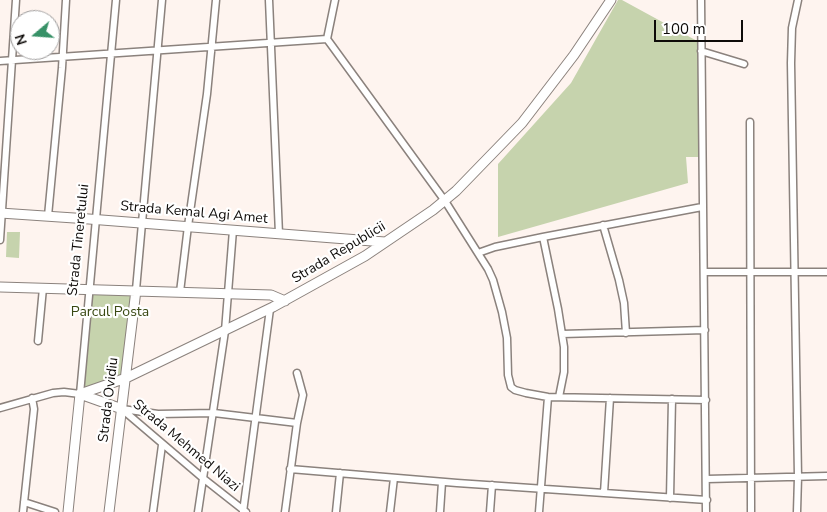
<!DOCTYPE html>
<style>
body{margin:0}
#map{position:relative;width:827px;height:512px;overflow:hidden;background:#fef4ef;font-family:"Nunito Sans",sans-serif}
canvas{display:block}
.north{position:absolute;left:10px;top:10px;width:50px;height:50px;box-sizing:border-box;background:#fff;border:1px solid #9f9d9d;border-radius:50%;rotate:252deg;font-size:14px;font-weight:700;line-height:20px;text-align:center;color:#0e0b09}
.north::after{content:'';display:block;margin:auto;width:18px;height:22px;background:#379167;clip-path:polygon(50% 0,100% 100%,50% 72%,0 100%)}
.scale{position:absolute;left:654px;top:20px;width:89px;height:22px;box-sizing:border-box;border:2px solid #0e0b09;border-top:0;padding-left:6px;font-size:15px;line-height:18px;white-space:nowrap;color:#0e0b09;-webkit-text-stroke:4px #fff;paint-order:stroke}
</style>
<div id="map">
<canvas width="827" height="512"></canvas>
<div class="north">N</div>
<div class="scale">100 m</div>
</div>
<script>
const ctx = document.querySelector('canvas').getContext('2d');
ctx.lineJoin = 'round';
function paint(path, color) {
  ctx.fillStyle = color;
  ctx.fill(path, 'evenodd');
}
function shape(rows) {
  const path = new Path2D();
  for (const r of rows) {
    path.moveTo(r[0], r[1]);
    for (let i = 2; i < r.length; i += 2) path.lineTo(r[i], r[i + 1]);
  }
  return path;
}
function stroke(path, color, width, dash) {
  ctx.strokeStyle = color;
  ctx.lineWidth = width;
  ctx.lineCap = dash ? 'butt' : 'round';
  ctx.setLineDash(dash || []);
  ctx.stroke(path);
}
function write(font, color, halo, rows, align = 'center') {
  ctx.font = font + ' "Nunito Sans",sans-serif';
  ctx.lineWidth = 4.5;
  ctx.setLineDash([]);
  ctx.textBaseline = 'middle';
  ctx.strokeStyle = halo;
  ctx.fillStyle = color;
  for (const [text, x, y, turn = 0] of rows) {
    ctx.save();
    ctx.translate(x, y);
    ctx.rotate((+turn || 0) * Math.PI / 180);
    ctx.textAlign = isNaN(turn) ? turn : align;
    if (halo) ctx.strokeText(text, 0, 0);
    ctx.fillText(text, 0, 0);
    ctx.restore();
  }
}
paint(shape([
 [618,0,622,0,699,42,699,157,686,157,688,183,498,237,498,164,571,83],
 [7,232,20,232,19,258,6,257],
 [88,289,136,290,126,378,80,394]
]), '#c6d3ad');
const street = shape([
 [269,0,279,234],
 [701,0,706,512],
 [327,39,445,201,488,269,493,280,502,312,507,338,508,375,511,387,515,390,526,393,548,397,706,400],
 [327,39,335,0],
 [701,51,744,64],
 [0,61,327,39],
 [750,122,751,512],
 [48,216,62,68,66,0],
 [603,225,619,280,624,303,626,333],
 [543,237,558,309,564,347,564,372,559,397],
 [0,240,16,0],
 [478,253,495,247,543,237,702,207],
 [704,272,827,272],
 [136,290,162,0],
 [180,292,188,226,207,94,216,0],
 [562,334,705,330],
 [38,341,43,288],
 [0,408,53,393,64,392,80,394,116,0],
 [122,409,158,414,214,413,297,423],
 [123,410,204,479,246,512],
 [290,469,457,483,707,500],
 [707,479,827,476],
 [604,493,610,398],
 [670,498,672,399],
 [24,502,55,512],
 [23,512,34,409,32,398],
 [153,512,162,445],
 [198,512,225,331,233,230],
 [243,512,270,309],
 [285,512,297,423,303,395,297,373],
 [336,512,340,473],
 [390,512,394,478],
 [440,512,442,482],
 [490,512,492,485],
 [539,512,548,397],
 [797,512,798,477,791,63,792,28,798,0]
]);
const secondary = shape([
 [0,213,89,219,385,242],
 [0,287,271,295,285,301],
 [80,394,126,378,273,307,365,256,433,210,456,191,522,123,574,55,611,0],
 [80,394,122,409],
 [68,512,80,394],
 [109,512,136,290]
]);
stroke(street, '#8b827d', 9);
stroke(secondary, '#8b827d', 11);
stroke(street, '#fff', 6);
stroke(secondary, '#fff', 9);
write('14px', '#0e0b09', '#fff', [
 ["Strada Kemal Agi Amet",194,213,5],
 ["Strada Tineretului",79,240,-84],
 ["Strada Republicii",339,253,-31],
 ["Strada Ovidiu",109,400,-83],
 ["Strada Mehmed Niazi",186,446,40]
]);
write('14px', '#3a4914', '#fff', [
 ["Parcul Posta",110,313]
]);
</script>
